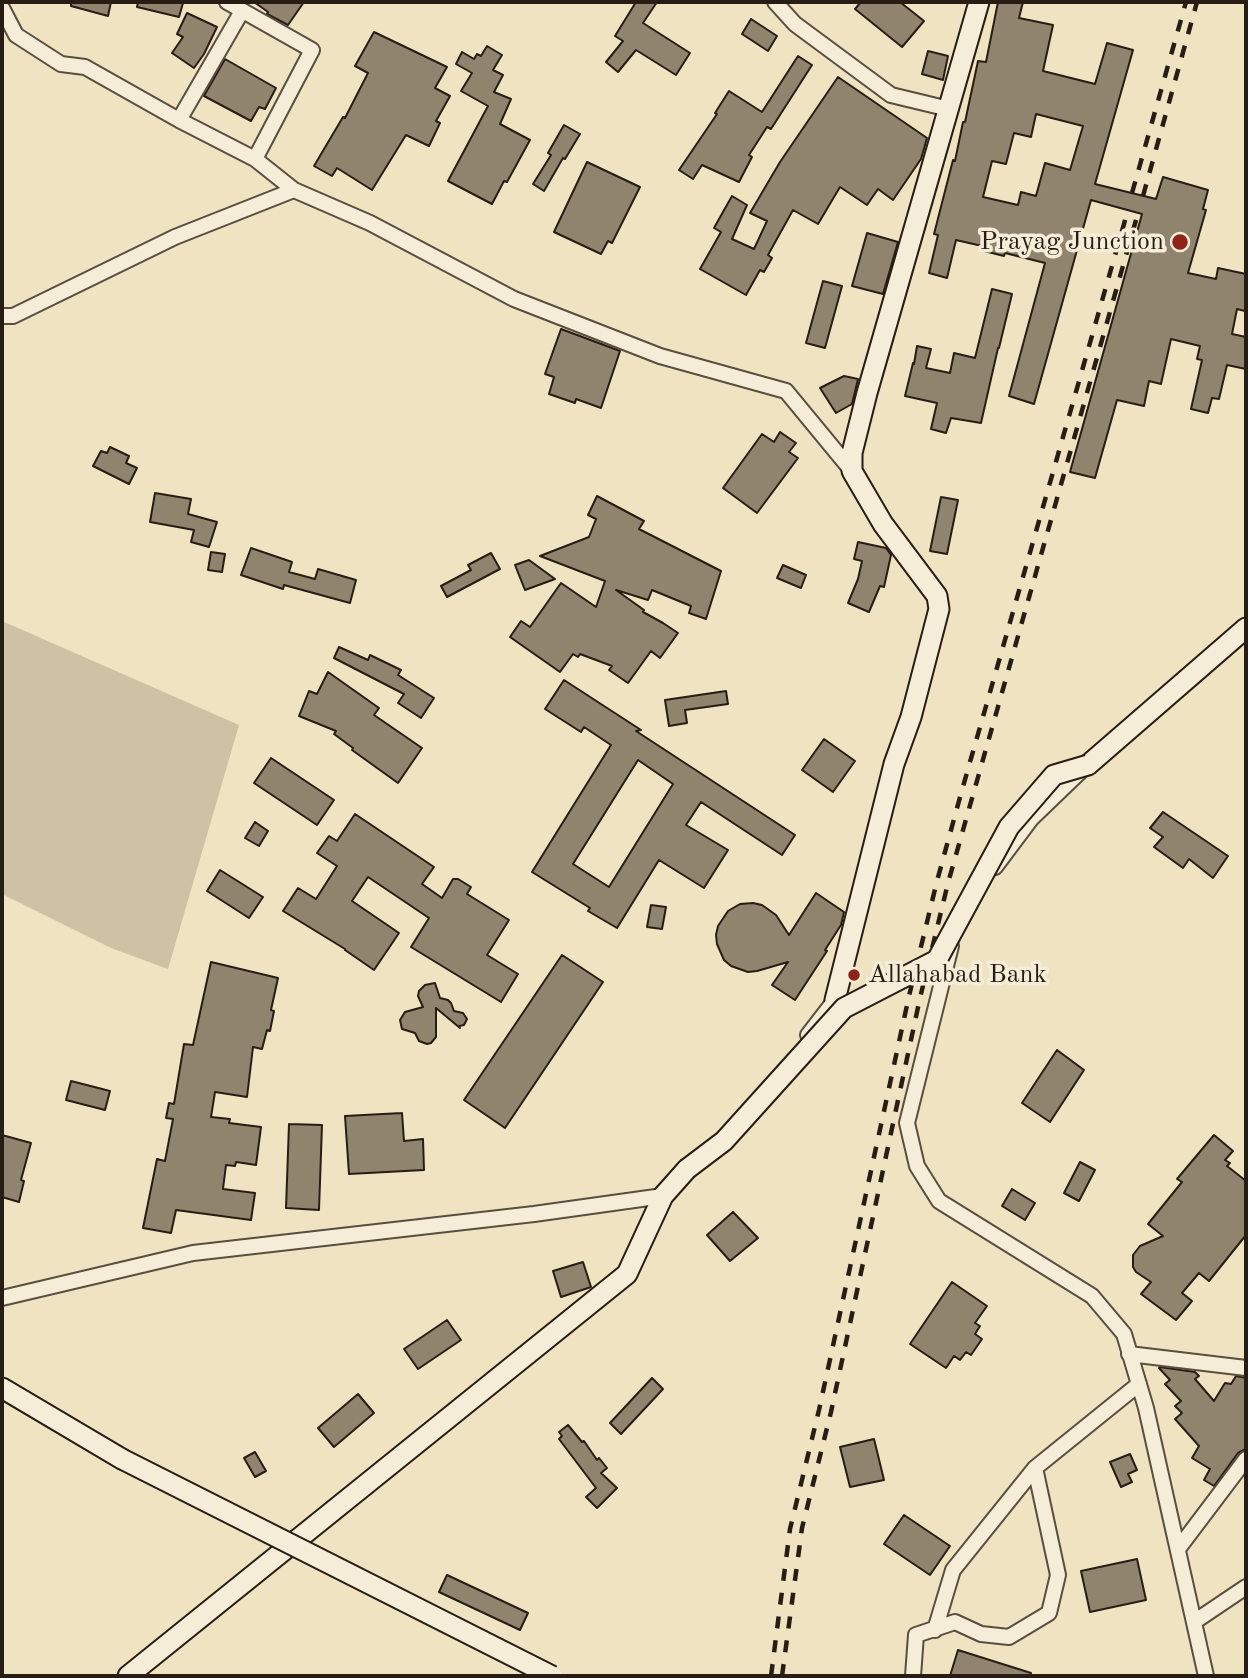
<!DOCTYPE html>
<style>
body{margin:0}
#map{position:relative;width:1248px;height:1678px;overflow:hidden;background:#f0e3c2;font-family:"Old Standard TT",serif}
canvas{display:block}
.frame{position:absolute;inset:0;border:4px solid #271d14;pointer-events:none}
</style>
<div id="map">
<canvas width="1248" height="1678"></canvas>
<div class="frame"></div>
</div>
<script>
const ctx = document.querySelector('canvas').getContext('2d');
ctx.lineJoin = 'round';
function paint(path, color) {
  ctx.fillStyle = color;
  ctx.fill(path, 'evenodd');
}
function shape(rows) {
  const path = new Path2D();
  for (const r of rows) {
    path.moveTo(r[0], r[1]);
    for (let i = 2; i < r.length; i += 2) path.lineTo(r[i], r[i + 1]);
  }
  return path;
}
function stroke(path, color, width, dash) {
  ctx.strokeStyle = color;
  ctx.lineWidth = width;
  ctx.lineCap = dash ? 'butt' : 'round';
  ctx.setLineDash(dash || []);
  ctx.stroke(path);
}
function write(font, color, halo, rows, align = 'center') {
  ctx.font = font + ' "Old Standard TT",serif';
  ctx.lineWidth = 7;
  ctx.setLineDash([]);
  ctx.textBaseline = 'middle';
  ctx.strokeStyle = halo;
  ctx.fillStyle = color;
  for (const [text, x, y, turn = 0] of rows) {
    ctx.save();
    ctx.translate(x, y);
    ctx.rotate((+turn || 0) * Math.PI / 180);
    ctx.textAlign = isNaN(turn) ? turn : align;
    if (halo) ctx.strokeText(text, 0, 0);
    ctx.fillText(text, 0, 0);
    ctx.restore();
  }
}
paint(shape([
 [2,621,239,725,168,969,111,948,2,894]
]), '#cec1a4');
const building = shape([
 [71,2,111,2,108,16,71,6,71,2],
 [138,2,176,2,183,3,179,17,137,7,138,2],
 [254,2,304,2,288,25,267,14,268,12,254,2],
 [636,2,657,2,643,23,690,53,676,75,636,50,618,72,606,62,623,41,615,36,636,2],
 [861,2,900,2,924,21,902,47,855,9,861,2],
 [998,2,1023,2,1019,18,1053,25,1043,71,1095,84,1107,43,1133,50,1095,184,1156,199,1163,177,1208,190,1203,209,1206,210,1188,273,1216,279,1218,268,1246,274,1245,311,1237,309,1232,334,1246,337,1246,369,1227,365,1219,399,1212,398,1208,413,1191,409,1202,360,1197,359,1200,346,1171,339,1161,384,1149,381,1144,406,1117,400,1095,478,1070,472,1142,214,1091,200,1034,404,1009,396,1045,263,1005,253,1004,256,980,250,982,246,956,240,947,278,929,273,938,235,934,234,953,160,955,161,963,122,965,122,978,61,986,62,998,2],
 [1036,114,1083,126,1070,170,1045,163,1036,196,1021,192,1018,205,983,197,992,161,1006,164,1014,133,1031,137,1036,114],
 [187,13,217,27,204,54,194,68,172,53,183,37,177,34,187,13],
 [751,19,777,36,768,51,742,34,751,19],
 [374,32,447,67,435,88,450,96,436,121,440,123,429,146,406,135,372,190,337,168,332,176,314,166,343,117,345,118,368,73,355,66,374,32],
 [487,46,502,55,493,70,503,75,494,92,511,99,500,124,530,140,507,182,504,181,492,204,448,181,488,106,461,91,472,73,456,64,462,52,474,59,477,54,481,56,487,46],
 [928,51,948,56,943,80,922,74,928,51],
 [798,56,812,65,771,129,767,127,749,155,752,157,739,182,702,165,693,179,679,170,717,114,715,113,729,91,762,112,798,56],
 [225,59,276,88,265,109,259,107,251,121,204,96,225,59],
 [838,77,927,138,921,159,893,200,878,189,867,205,840,187,818,224,793,210,768,255,772,258,764,272,760,270,746,295,700,269,721,232,714,228,732,196,747,205,732,239,754,249,767,221,750,213,780,162,838,77],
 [564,125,580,134,565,159,563,158,544,191,533,184,551,155,548,153,564,125],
 [587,162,640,187,612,243,608,241,601,254,554,232,587,162],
 [867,233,898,242,883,294,852,286,867,233],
 [823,281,842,286,825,348,806,343,823,281],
 [992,289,1012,294,999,348,998,348,981,423,951,418,946,433,931,429,937,403,905,396,913,363,914,364,917,346,931,349,926,368,950,373,954,353,975,358,992,289],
 [561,329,620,351,601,408,576,399,575,403,549,394,554,377,545,374,561,329],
 [844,376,858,379,852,404,836,413,820,388,844,376],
 [780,432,796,443,789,452,798,458,757,513,723,488,762,434,774,442,780,432],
 [110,447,129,456,126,463,137,468,129,484,93,466,101,451,107,453,110,447],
 [155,493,191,499,188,514,217,522,209,547,191,542,194,530,150,522,155,493],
 [597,496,644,521,639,529,721,571,706,619,689,613,691,606,652,590,648,600,616,590,644,610,643,612,663,623,678,633,660,658,651,651,628,683,609,670,612,666,580,654,578,657,573,654,560,672,510,637,521,621,530,627,561,583,596,607,605,581,540,556,589,537,596,519,588,515,597,496],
 [941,497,958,500,947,554,930,551,941,497],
 [858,542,886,548,891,555,884,587,880,586,869,612,848,603,858,579,862,561,854,559,858,542],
 [251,548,292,562,289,572,315,579,318,569,356,580,350,603,284,585,283,589,241,575,251,548],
 [211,552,225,554,222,572,208,570,211,552],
 [491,553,500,569,447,597,441,586,471,570,468,565,491,553],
 [529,560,555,579,525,590,515,565,529,560],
 [783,565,806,575,801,588,777,578,783,565],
 [339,647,368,660,370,655,401,670,398,675,434,698,421,718,398,703,404,694,334,658,339,647],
 [328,672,379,708,374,715,422,748,398,783,352,750,353,748,334,734,336,731,299,716,309,691,317,694,328,672],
 [564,680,641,730,636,731,795,835,782,855,701,802,686,825,728,850,704,888,659,860,617,928,588,911,590,908,532,872,611,745,584,727,581,732,545,709,564,680],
 [638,760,673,784,609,887,573,864,638,760],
 [726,691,728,704,685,710,687,723,669,726,665,700,726,691],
 [824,739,855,761,833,792,802,770,824,739],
 [271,758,334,800,317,825,254,783,271,758],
 [1163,812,1228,856,1213,878,1189,859,1183,868,1154,847,1163,837,1150,828,1163,812],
 [355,814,434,867,422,884,442,898,453,879,458,879,471,887,467,894,509,920,487,955,518,974,501,1002,411,947,429,918,368,877,352,901,399,933,374,970,345,950,345,949,283,911,298,888,316,899,337,866,317,853,329,836,337,841,355,814],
 [255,822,268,831,259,846,245,838,255,822],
 [220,870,263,897,249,918,207,891,220,870],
 [816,893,844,912,841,925,825,950,827,951,795,1000,772,985,788,962,757,971,748,972,731,966,724,960,717,944,716,935,718,926,728,911,740,904,753,903,762,905,776,915,789,935,816,893],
 [651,905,666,907,662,929,647,927,651,905],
 [562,955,603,982,505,1128,464,1100,562,955],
 [211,962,278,978,271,1010,274,1011,270,1031,267,1030,262,1049,253,1047,247,1097,215,1092,211,1117,230,1119,229,1123,261,1127,256,1165,236,1162,235,1166,226,1165,223,1189,255,1193,251,1220,176,1210,171,1233,143,1228,157,1159,165,1161,173,1119,166,1118,169,1103,174,1104,184,1044,193,1045,211,962],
 [435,983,440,998,448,1000,451,1003,454,1011,463,1013,467,1019,464,1025,459,1026,460,1028,436,1008,436,1037,431,1043,427,1044,419,1041,415,1033,402,1029,400,1020,405,1012,423,1007,418,996,419,991,425,985,435,983],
 [1057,1050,1084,1070,1050,1122,1022,1103,1057,1050],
 [71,1081,110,1091,105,1110,66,1100,71,1081],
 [402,1113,404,1141,423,1139,424,1170,349,1174,345,1116,402,1113],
 [289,1124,322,1125,319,1210,286,1208,289,1124],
 [2,1135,31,1143,21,1180,24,1181,19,1202,2,1197,2,1135],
 [1214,1135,1233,1151,1225,1160,1230,1163,1227,1166,1246,1181,1246,1235,1209,1281,1199,1273,1182,1293,1192,1301,1176,1320,1141,1294,1151,1282,1136,1272,1133,1267,1133,1255,1140,1246,1163,1236,1148,1224,1182,1182,1177,1179,1214,1135],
 [1080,1162,1095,1170,1079,1201,1064,1193,1080,1162],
 [1012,1189,1035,1203,1025,1220,1002,1206,1012,1189],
 [733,1212,758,1238,730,1261,707,1235,733,1212],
 [583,1262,591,1287,561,1297,553,1271,583,1262],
 [952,1282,987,1306,975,1323,980,1326,975,1334,982,1339,971,1355,966,1352,960,1360,954,1356,946,1368,910,1344,952,1282],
 [447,1320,461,1340,418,1369,404,1349,447,1320],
 [1160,1367,1195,1372,1199,1376,1195,1379,1214,1401,1225,1383,1231,1384,1236,1376,1246,1378,1246,1449,1238,1453,1214,1486,1204,1480,1210,1469,1192,1458,1199,1446,1175,1419,1182,1413,1175,1406,1181,1401,1165,1384,1170,1380,1159,1368,1160,1367],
 [652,1378,663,1389,621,1434,610,1423,652,1378],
 [358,1394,374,1413,334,1447,318,1428,358,1394],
 [568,1425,582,1442,584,1441,597,1460,599,1458,607,1468,601,1473,617,1488,597,1508,586,1497,596,1488,559,1439,562,1436,559,1432,568,1425],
 [874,1439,884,1480,850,1487,840,1447,874,1439],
 [255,1452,266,1471,255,1477,244,1458,255,1452],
 [1130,1454,1137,1470,1128,1474,1132,1482,1121,1487,1110,1462,1130,1454],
 [904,1515,950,1546,930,1575,884,1544,904,1515],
 [1137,1559,1146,1600,1090,1612,1081,1571,1137,1559],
 [447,1575,528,1613,520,1630,439,1592,447,1575],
 [958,1650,1031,1673,1030,1676,950,1676,958,1650]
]);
paint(building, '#90846e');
stroke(building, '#271d14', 2);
const street = shape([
 [227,2,312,50,255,159],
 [775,2,795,24,891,95,949,109],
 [2,8,16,35,61,64,85,67,179,120,255,159,294,190],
 [179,120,242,11],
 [2,316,13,316,175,237,294,190,370,223,514,299,660,356,786,391,852,471],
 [995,867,1031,819,1084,768],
 [951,946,907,1123,917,1166,939,1201,1092,1296,1124,1334,1146,1408,1206,1676],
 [808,1035,835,1000],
 [2,1298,193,1253,534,1214,663,1196],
 [1129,1354,1246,1368],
 [1178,1549,1246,1459],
 [1194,1622,1246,1587],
 [935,1630,953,1570,1035,1468],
 [913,1676,916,1635,955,1622,981,1634,1009,1637,1049,1613,1058,1575,1035,1468,1139,1384]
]);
const secondary = shape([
 [1088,765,1246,628],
 [835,1000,894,764,911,717,939,609,937,596,883,524,852,471,852,453,867,393,979,2],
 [2,1388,122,1459],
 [128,1676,627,1274,663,1196,687,1169]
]);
stroke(street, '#594e40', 18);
stroke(secondary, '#271d14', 23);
stroke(street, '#f5edd7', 14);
stroke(secondary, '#f5edd7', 19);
stroke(shape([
 [1132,193,1186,2],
 [1143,196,1197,2],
 [771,1676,790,1529,819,1410,909,996,937,881,962,790,1128,210],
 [782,1676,802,1528,831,1412,920,998,948,883,1138,213]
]), '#271d14', 4.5, [12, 12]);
const secondaryBridge = shape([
 [687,1169,724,1141,844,1008,937,960,1009,827,1054,775,1088,765],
 [122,1459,552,1676]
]);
stroke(secondaryBridge, '#271d14', 23, []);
stroke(secondaryBridge, '#f5edd7', 19);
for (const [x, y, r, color] of [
 [1180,242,9,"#8f2418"],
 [854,975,7,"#8f2418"]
]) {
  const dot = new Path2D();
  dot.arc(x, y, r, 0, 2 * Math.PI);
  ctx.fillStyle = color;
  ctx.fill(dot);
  stroke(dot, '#f5edd7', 2.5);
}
write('26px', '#271d14', '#f5edd7', [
 ["Prayag Junction",1164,242],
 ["Allahabad Bank",868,975,"left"]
], 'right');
</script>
